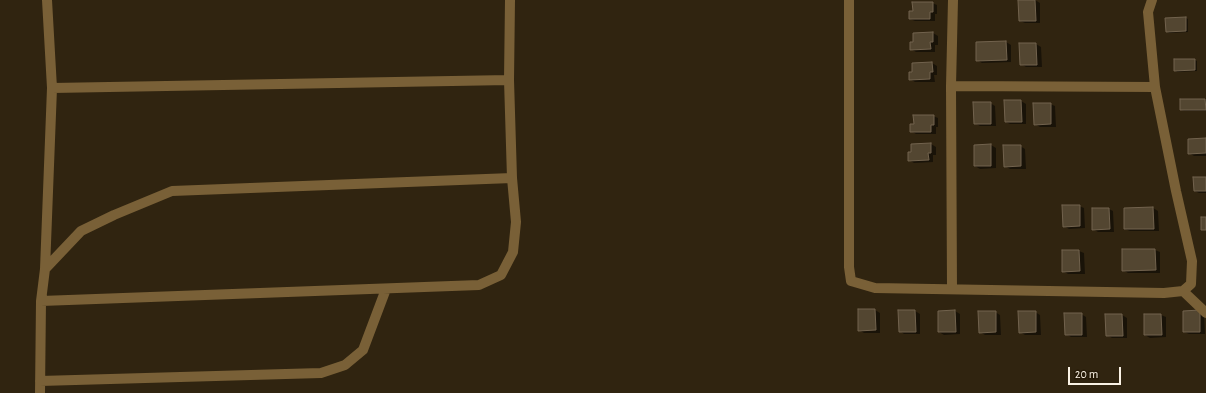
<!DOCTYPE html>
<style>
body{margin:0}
#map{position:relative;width:1206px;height:393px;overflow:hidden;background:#302410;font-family:"Alegreya Sans",sans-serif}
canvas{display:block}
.scale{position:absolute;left:1068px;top:367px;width:53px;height:18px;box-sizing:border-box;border:2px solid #faf2e5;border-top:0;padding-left:5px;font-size:12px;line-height:14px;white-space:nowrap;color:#faf2e5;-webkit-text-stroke:3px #261a07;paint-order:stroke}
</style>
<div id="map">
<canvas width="1206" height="393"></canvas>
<div class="scale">20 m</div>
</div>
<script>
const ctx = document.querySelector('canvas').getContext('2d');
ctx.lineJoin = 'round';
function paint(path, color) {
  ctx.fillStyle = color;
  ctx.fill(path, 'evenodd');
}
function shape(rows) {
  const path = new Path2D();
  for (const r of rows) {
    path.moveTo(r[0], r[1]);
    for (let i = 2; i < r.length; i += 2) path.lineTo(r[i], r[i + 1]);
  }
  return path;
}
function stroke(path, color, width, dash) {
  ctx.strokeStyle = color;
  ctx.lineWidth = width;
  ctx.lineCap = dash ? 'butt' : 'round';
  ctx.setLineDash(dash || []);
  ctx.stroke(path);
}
paint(shape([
 [1035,0,1040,3,1040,23,1025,23,1020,21],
 [932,3,937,5,937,14,935,14,935,21,915,21,910,19,914,12],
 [1186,18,1188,19,1188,32,1169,33,1167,31],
 [933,33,938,36,938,45,935,45,935,52,916,52,911,49,914,43],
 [977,42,1006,42,1011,45,1011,62,982,63,977,60],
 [1036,44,1041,47,1042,67,1026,67,1021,64],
 [1195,60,1197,61,1197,71,1177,72,1175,70],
 [932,63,937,66,937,75,934,75,935,82,915,82,910,79],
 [1205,100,1206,100,1206,111,1184,111,1181,110],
 [1005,101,1021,101,1026,104,1026,124,1010,124,1006,122],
 [990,103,995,106,996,126,980,126,975,123],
 [1050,104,1055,106,1056,127,1040,127,1035,124],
 [933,116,938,118,938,127,936,127,936,134,916,134,911,131],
 [1206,139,1206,156,1194,156,1189,153],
 [931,144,936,147,936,155,933,155,933,162,914,163,909,160],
 [991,145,996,148,996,168,980,169,975,166],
 [1020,146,1025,149,1026,169,1010,169,1005,166],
 [1206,178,1206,193,1199,193,1195,191],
 [1079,206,1084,208,1085,228,1069,229,1064,226],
 [1153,208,1158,211,1159,231,1130,231,1125,229,1125,209],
 [1109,209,1113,211,1114,232,1098,232,1093,229],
 [1155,250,1160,252,1160,273,1128,273,1123,270],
 [1079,251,1084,253,1085,274,1068,274,1063,271],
 [875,310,880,313,880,333,864,333,859,330],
 [915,311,920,314,920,334,904,334,900,331],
 [955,311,960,314,960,334,944,335,939,332],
 [995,312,1000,315,1001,335,985,335,980,332],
 [1035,312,1040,315,1041,335,1025,335,1020,332],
 [1184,312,1204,314,1205,334,1189,334,1184,332],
 [1081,314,1086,317,1087,337,1071,337,1066,334],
 [1106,315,1122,315,1127,318,1127,338,1112,338,1107,335],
 [1161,315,1166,317,1166,337,1150,338,1145,335]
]), '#0007');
const building = shape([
 [1018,0,1035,0,1036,21,1019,21,1018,0],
 [912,2,933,2,933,12,930,12,930,19,909,19,909,11,913,11,912,2],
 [1186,17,1186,31,1166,32,1165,18,1186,17],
 [933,32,933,42,930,42,931,49,910,50,910,42,913,42,913,33,933,32],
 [1006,41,1007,60,976,61,976,42,1006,41],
 [1019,43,1036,43,1037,65,1020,65,1019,43],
 [1174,59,1195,59,1195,70,1174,71,1174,59],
 [932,62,933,72,930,72,930,79,909,80,909,72,912,72,912,63,932,62],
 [1180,99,1205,99,1206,110,1180,110,1180,99],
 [1004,100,1021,100,1022,122,1005,122,1004,100],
 [973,102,991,102,991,124,974,124,973,102],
 [1033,103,1051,103,1051,124,1034,125,1033,103],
 [913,115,934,115,934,125,931,125,931,132,910,132,910,124,914,124,913,115],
 [1206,138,1206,153,1188,154,1188,139,1206,138],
 [931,143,931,153,928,153,929,160,908,161,908,152,911,152,911,144,931,143],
 [991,144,991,166,974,166,974,145,991,144],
 [1003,145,1021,145,1021,166,1004,167,1003,145],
 [1193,177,1206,177,1206,191,1194,191,1193,177],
 [1062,205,1080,205,1080,226,1063,227,1062,205],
 [1153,207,1154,229,1124,229,1124,208,1153,207],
 [1092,208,1109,208,1110,229,1092,230,1092,208],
 [1201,217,1206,217,1206,230,1201,230,1201,217],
 [1122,249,1155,249,1156,270,1122,271,1122,249],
 [1062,250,1079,250,1080,271,1062,272,1062,250],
 [858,309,875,309,876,330,858,331,858,309],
 [898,310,915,310,916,332,899,332,898,310],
 [955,310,956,332,938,332,938,311,955,310],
 [1200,310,1200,332,1183,332,1183,311,1200,310],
 [978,311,996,311,996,332,979,333,978,311],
 [1018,311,1036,311,1036,332,1019,333,1018,311],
 [1064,313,1082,313,1082,335,1065,335,1064,313],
 [1105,314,1122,314,1123,336,1106,336,1105,314],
 [1144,314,1161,314,1162,335,1144,335,1144,314]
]);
paint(building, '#534631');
stroke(building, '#72634e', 1);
stroke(shape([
 [849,0,849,267,851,281,875,288,1164,293,1183,291,1191,284,1192,261,1176,191,1155,87,1148,12,1152,0],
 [951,86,1155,87],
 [52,88,509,80],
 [45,269,52,88,47,0],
 [952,289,951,86,953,0],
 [1183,291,1206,313],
 [41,301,479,285,501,275,513,252,516,222,512,178,509,80,510,0],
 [40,381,321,373,345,365,363,350,386,289],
 [40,393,41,301,45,269,81,231,114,215,172,191,512,178]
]), '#796037', 10);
</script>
